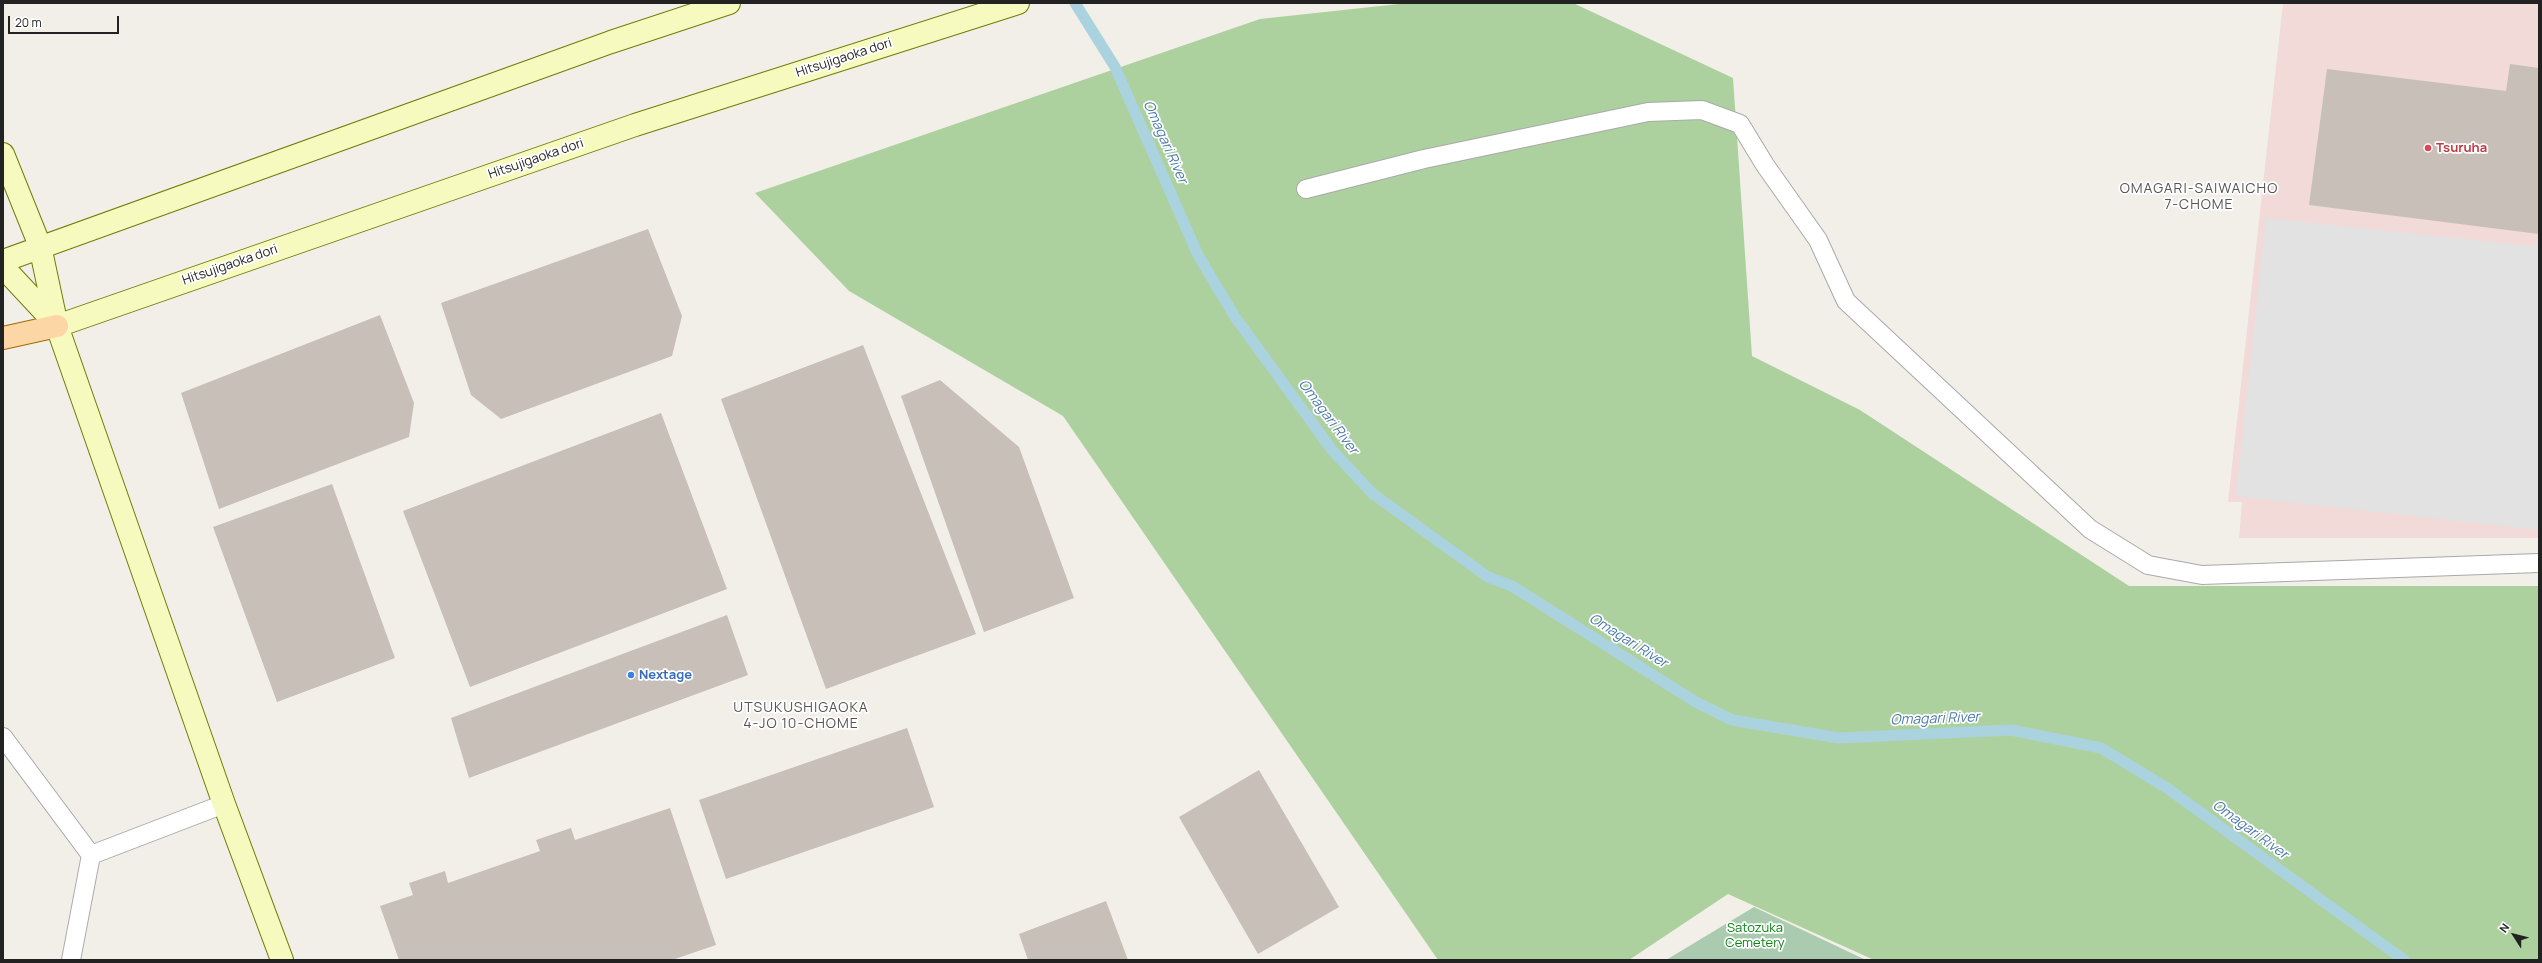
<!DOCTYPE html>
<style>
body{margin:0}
#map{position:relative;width:2542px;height:963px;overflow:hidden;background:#f2efe9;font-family:Manrope,sans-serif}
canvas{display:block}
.frame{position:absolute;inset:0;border:4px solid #222;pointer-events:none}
.north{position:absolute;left:2494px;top:915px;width:40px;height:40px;-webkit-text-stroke:3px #fff;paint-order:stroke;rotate:306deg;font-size:11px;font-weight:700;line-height:16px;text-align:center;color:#222}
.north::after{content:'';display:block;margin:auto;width:14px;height:18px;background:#222;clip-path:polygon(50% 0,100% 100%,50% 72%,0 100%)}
.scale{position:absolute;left:8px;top:16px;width:111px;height:18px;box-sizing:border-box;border:2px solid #222;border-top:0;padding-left:5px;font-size:12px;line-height:14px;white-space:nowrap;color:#222;-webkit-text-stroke:3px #fff;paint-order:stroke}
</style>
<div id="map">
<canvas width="2542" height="963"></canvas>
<div class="frame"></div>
<div class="north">N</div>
<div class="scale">20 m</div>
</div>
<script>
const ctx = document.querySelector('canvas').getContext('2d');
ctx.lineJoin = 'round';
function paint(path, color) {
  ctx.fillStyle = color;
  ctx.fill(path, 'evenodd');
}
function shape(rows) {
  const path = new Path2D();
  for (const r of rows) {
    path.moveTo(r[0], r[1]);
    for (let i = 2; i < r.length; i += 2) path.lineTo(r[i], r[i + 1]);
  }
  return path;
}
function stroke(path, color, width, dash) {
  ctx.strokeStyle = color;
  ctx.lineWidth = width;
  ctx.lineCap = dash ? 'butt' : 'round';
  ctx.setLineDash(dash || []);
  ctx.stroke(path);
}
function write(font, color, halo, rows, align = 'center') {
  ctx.font = font + ' Manrope,sans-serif';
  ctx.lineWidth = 3.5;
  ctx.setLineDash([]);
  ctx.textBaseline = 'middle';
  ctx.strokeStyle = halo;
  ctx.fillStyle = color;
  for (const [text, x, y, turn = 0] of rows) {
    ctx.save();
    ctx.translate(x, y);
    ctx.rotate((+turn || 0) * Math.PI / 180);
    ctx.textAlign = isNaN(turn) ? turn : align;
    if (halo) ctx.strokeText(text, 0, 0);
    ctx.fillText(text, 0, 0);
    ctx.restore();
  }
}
paint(shape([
 [2283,3,2539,3,2539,538,2239,538,2242,502,2228,502]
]), '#f2dad9');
paint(shape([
 [1408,3,1573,3,1733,78,1752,356,1860,410,2129,586,2539,586,2539,960,1874,960,1728,894,1629,960,1438,960,1063,416,849,291,755,193,1260,19]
]), '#add19e');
paint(shape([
 [1754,907,1866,960,1666,960]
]), '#aacbaf');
paint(shape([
 [2266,218,2539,247,2539,530,2236,496]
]), '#e2e2e2');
stroke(shape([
 [1075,3,1115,67,1198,255,1235,317,1332,450,1373,494,1488,577,1512,586,1694,701,1732,720,1839,738,2011,730,2101,748,2167,788,2404,960]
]), '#aad3df', 11);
paint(shape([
 [2510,64,2539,68,2539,234,2309,205,2327,69,2506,91],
 [648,229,682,316,672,356,501,419,471,395,441,303],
 [380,315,414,403,409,437,219,509,181,393],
 [863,345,976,634,826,689,721,399],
 [940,380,1019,447,1074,598,984,632,901,396],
 [661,413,727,589,470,687,403,511],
 [332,484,395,658,277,702,213,527],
 [727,615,748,675,469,778,451,718],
 [907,728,934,807,726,879,699,800],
 [1259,770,1339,907,1258,954,1179,817],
 [670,808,716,945,672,960,399,960,380,906,413,895,409,883,445,871,448,883,540,851,536,840,571,828,575,840],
 [1106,901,1128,960,1028,960,1019,934]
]), '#c7bfb8');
const lane = shape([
 [1306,189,1424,159,1648,112,1702,110,1740,124,1765,165,1818,240,1846,301,2090,529,2148,565,2202,575,2539,563],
 [3,737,91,855],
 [71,960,91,855,224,804]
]);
const secondary = shape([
 [3,154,40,246,57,326,224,804,282,960],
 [3,261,611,42,729,3],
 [3,267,57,325],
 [57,326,635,125,1018,3]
]);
const primary = shape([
 [3,338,57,326]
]);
stroke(lane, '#a9a9a9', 20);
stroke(secondary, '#707d05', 24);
stroke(primary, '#a06b00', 24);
stroke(lane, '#fff', 18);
stroke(secondary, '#f7fabf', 22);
stroke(primary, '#fcd6a4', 22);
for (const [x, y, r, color] of [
 [2428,148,4,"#e0444e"],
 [631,675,4,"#3f7fe0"]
]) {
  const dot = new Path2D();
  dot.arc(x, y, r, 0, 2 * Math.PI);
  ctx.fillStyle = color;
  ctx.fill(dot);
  stroke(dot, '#fff', 1.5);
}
write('13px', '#222', '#fff', [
 ["Hitsujigaoka dori",844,58,-18],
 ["Hitsujigaoka dori",536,159,-19],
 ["Hitsujigaoka dori",230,265,-19]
]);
write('bold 13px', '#be3a42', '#fff', [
 ["Tsuruha",2436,148]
], 'left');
write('bold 13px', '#366cbe', '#fff', [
 ["Nextage",639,675]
], 'left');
write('13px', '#0c8416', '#fff', [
 ["Satozuka",1755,928],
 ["Cemetery",1755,943]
]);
write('italic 14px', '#4a7aab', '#fff', [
 ["Omagari River",1165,142,66],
 ["Omagari River",1328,417,53],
 ["Omagari River",1628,641,32],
 ["Omagari River",1935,719,-2],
 ["Omagari River",2250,830,36]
]);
ctx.letterSpacing = '1px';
write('14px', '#555', '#fff', [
 ["OMAGARI-SAIWAICHO",2199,189],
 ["7-CHOME",2199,205],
 ["UTSUKUSHIGAOKA",801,708],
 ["4-JO 10-CHOME",801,724]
]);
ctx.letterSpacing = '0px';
</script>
